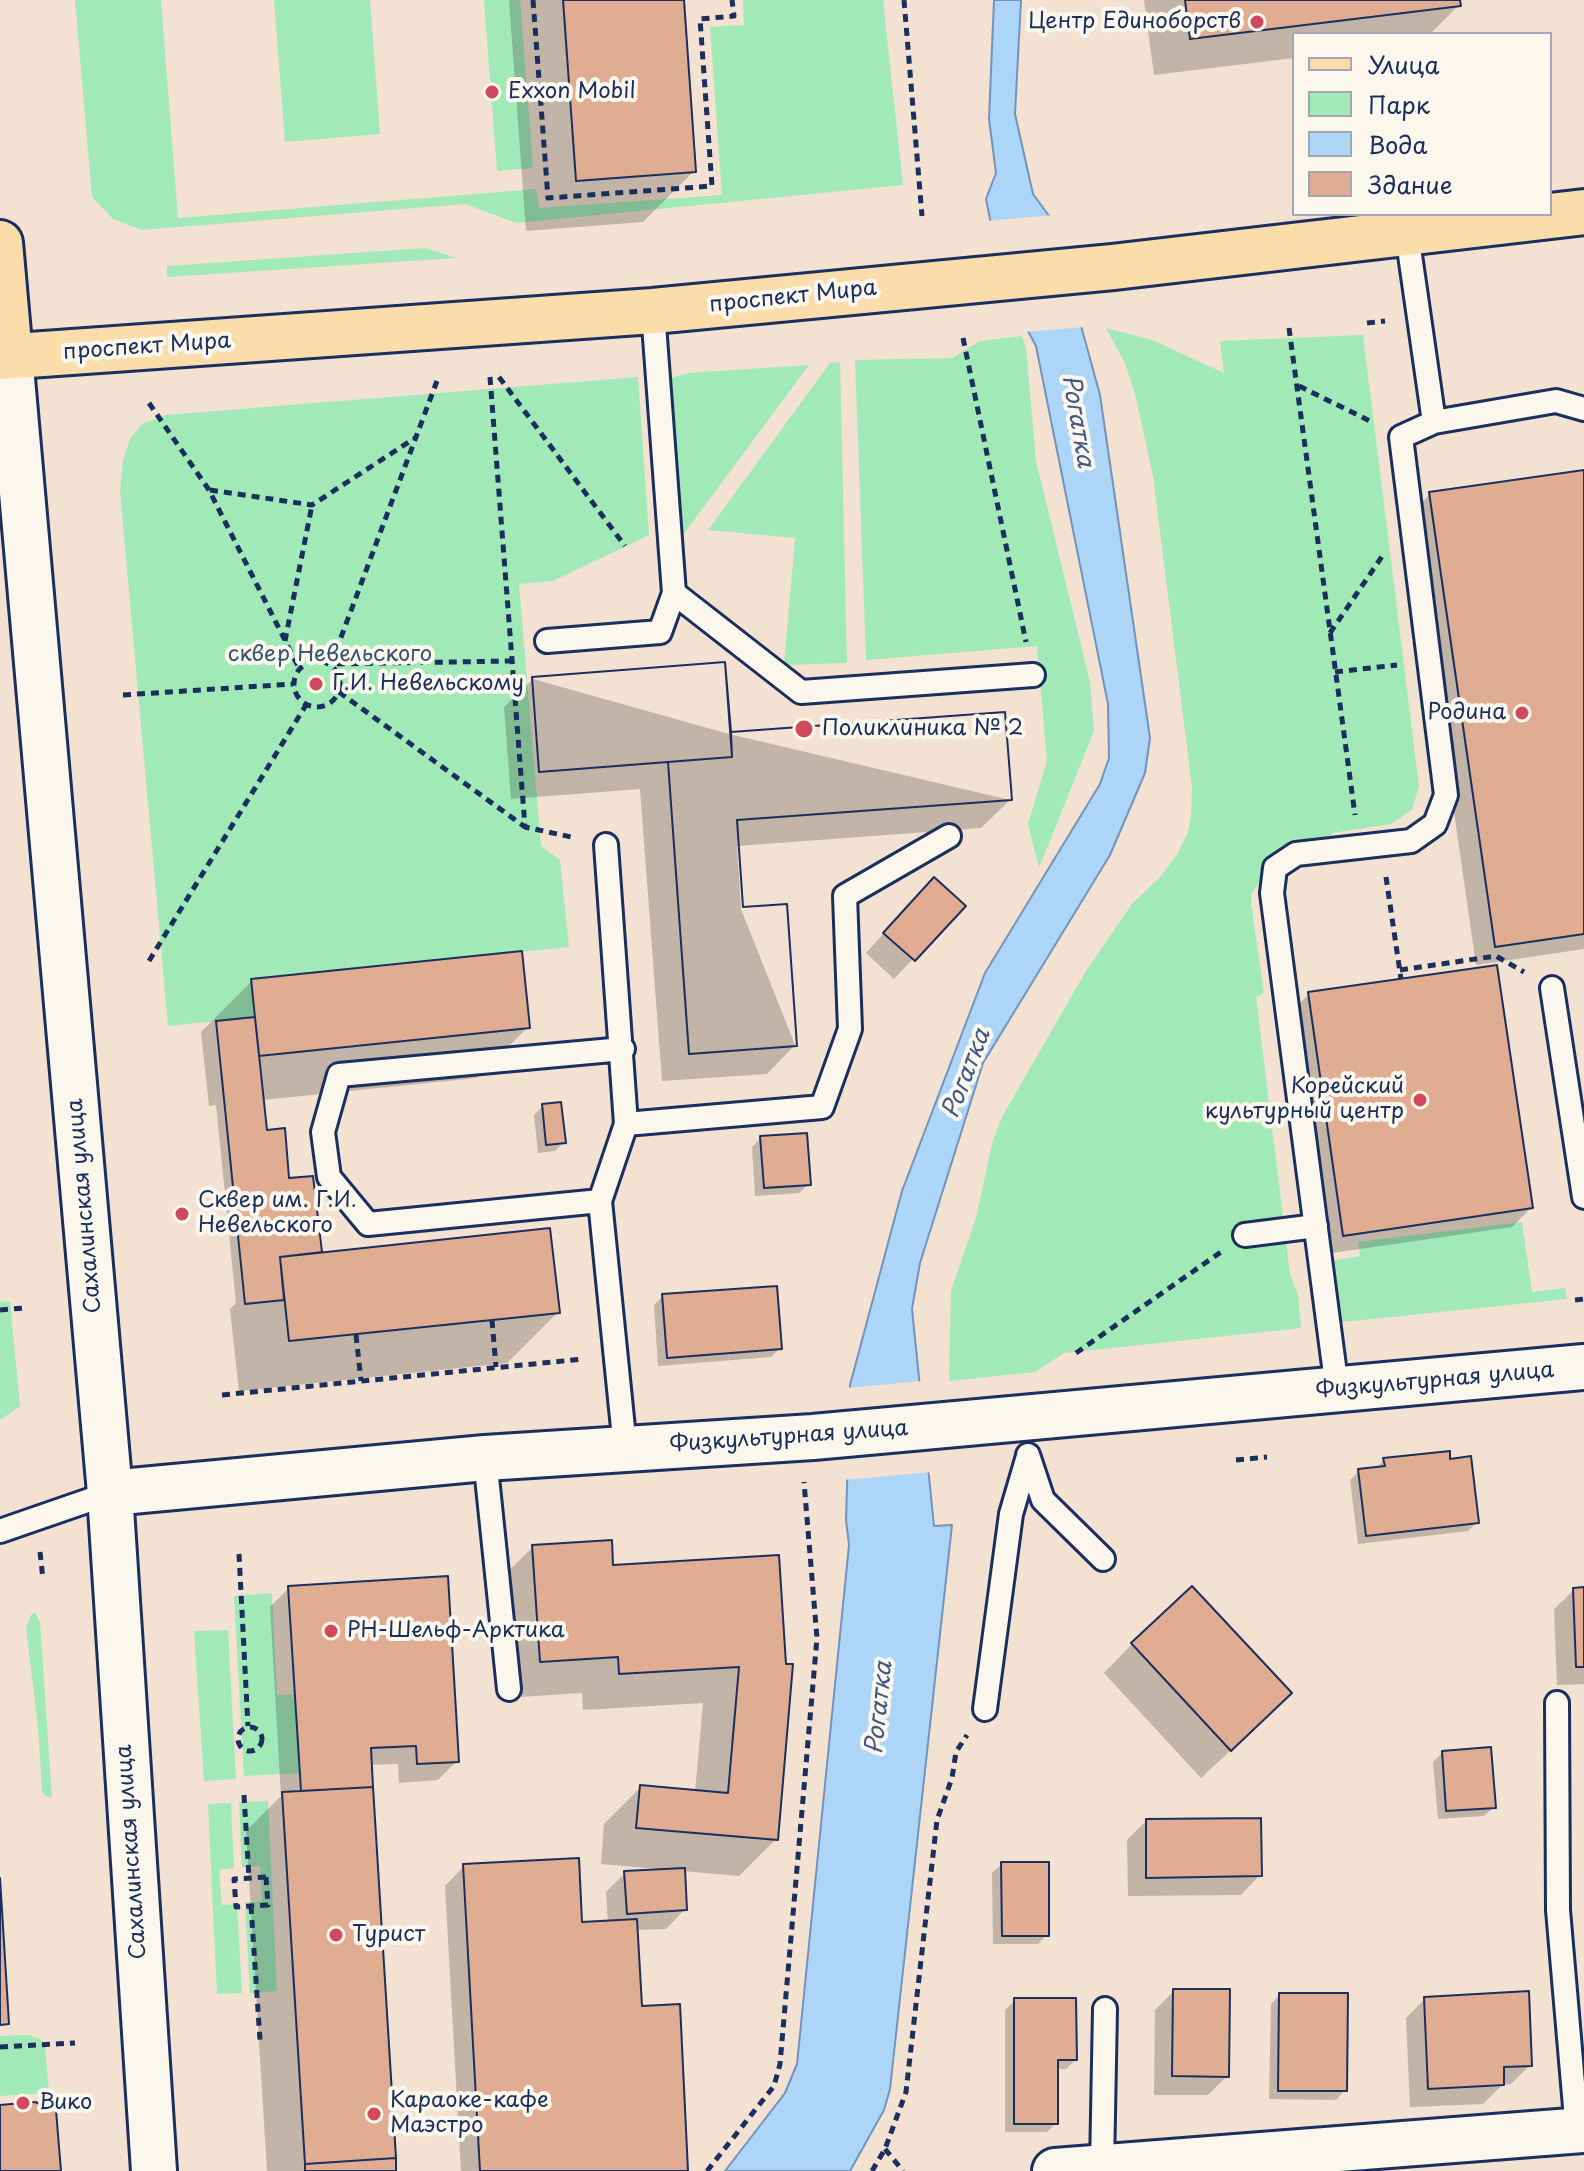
<!DOCTYPE html>
<meta charset="utf-8">
<style>
body{margin:0}
#map{position:relative;width:1584px;height:2171px;overflow:hidden;background:#f3e1d1;font-family:"Playpen Sans",sans-serif}
canvas{display:block}
.legend{position:absolute;left:1292px;top:32px;width:260px;height:184px;box-sizing:border-box;background:#fbf7ec;border:2px solid #a1a7b3;margin:0;padding:10px 14px;list-style:none;font-size:24px;color:#1b2f5e}
.legend li{display:flex;align-items:center;gap:16px;height:40px}
.legend b{width:40px;border:2px solid #a1a7b3}
</style>
<div id="map">
<canvas width="1584" height="2171"></canvas>
<ul class="legend">
<li><b style="height:10px;background:#faddab"></b>Улица</li>
<li><b style="height:22px;background:#a1eab8"></b>Парк</li>
<li><b style="height:22px;background:#add5f7"></b>Вода</li>
<li><b style="height:22px;background:#e0ad93"></b>Здание</li>
</ul>
</div>
<script>
const ctx = document.querySelector('canvas').getContext('2d');
ctx.lineJoin = 'round';
function paint(path, color) {
  ctx.fillStyle = color;
  ctx.fill(path, 'evenodd');
}
function shape(rows) {
  const path = new Path2D();
  for (const r of rows) {
    if (r.length === 3) {
      path.moveTo(r[0] + r[2], r[1]);
      path.arc(r[0], r[1], r[2], 0, 2 * Math.PI);
      continue;
    }
    path.moveTo(r[0], r[1]);
    for (let i = 2; i < r.length; i += 2) path.lineTo(r[i], r[i + 1]);
  }
  return path;
}
function stroke(path, color, width, dash) {
  ctx.strokeStyle = color;
  ctx.lineWidth = width;
  ctx.lineCap = dash ? 'butt' : 'round';
  ctx.setLineDash(dash || []);
  ctx.stroke(path);
}
function write(font, color, halo, rows, align = 'center') {
  ctx.font = font + ' "Playpen Sans",sans-serif';
  ctx.lineWidth = 8;
  ctx.setLineDash([]);
  ctx.textBaseline = 'middle';
  ctx.strokeStyle = halo;
  ctx.fillStyle = color;
  for (const [text, x, y, turn = 0] of rows) {
    ctx.save();
    ctx.translate(x, y);
    ctx.rotate((+turn || 0) * Math.PI / 180);
    ctx.textAlign = isNaN(turn) ? turn : align;
    if (halo) ctx.strokeText(text, 0, 0);
    ctx.fillText(text, 0, 0);
    ctx.restore();
  }
}
paint(shape([
 [75,0,161,0,178,218,536,189,539,208,722,195,710,27,744,25,743,0,883,0,903,185,516,223,465,204,142,230,113,219,92,197],
 [274,0,370,0,380,134,285,142],
 [484,0,520,0,533,168,497,171],
 [425,248,456,258,167,277,167,266],
 [1106,328,1152,340,1224,373,1220,341,1363,335,1419,786,1412,810,1391,824,1332,833,1334,855,1267,870,1252,893,1251,903,1264,993,1256,997,1290,1274,1298,1295,1301,1328,1064,1353,1035,1372,949,1381,951,1291,976,1218,992,1144,1002,1117,1086,971,1132,904,1161,876,1177,855,1188,832,1191,816,1192,787,1153,476,1136,398,1125,363],
 [1022,336,1026,348,1036,461,1090,682,1094,731,1039,868,1028,824,1047,761,1037,646,866,660,855,360,952,358,980,341],
 [840,362,847,663,784,665,795,538,708,530,830,363],
 [809,365,683,535,666,401,668,379,688,373],
 [638,377,649,535,553,581,519,584,541,846,560,860,569,947,251,979,255,1017,168,1026,120,491,123,460,130,439,142,424,166,415],
 [1522,1222,1532,1292,1565,1288,1567,1299,1333,1323,1322,1263,1360,1256,1358,1242],
 [10,1301,20,1406,0,1420,0,1302],
 [272,1593,277,1695,300,1694,304,1773,244,1776,234,1596],
 [35,1612,40,1623,52,1797,45,1796,42,1791,38,1727,26,1628,31,1615],
 [228,1630,236,1779,204,1781,194,1631],
 [268,1801,277,1991,250,1993,245,1903,262,1901,260,1866,242,1867,239,1802],
 [231,1803,234,1868,219,1870,222,1905,237,1904,242,1993,217,1994,208,1804],
 [29,2035,41,2040,45,2046,49,2093,0,2096,0,2036]
]), '#a1eab8');
const water = shape([
 [994,0,1021,0,1015,114,1033,194,1052,220,1100,395,1150,738,1145,773,1110,855,983,1063,920,1263,912,1309,934,1526,952,1525,890,2089,884,2110,850,2171,725,2171,785,2093,797,2064,849,1545,846,1520,850,1385,902,1191,985,973,1100,784,1109,758,1108,704,1036,346,1003,284,986,199,996,173,989,119,994,0]
]);
paint(water, '#add5f7');
stroke(water, '#7393ba', 2);
paint(shape([
 [1053,215,1085,327,1024,332,1000,285,987,221],
 [923,1381,933,1472,843,1480,846,1388]
]), '#f3e1d1');
paint(shape([
 [509,0,681,0,694,171,643,222,526,231],
 [1144,0,1458,0,1459,5,1430,34,1294,34,1294,58,1154,75],
 [1584,472,1584,949,1476,965,1411,513,1430,494],
 [533,679,729,734,1010,800,981,828,737,846,741,909,795,1045,767,1074,662,1081,640,789,511,799,504,707],
 [915,899,963,906,894,979,866,953],
 [252,981,528,1027,477,1078,262,1100,265,1132,288,1180,312,1178,320,1254,558,1312,507,1363,239,1391,230,1309,236,1303,216,1105,209,1106,201,1032],
 [1309,994,1531,1208,1512,1227,1325,1254,1290,1013],
 [543,1106,564,1142,555,1151,538,1153,534,1115],
 [761,1138,809,1184,799,1193,755,1196,752,1147],
 [663,1296,780,1348,771,1357,658,1366,654,1305],
 [1384,1460,1449,1461,1477,1522,1468,1531,1358,1544,1350,1480,1359,1471,1376,1469],
 [533,1547,611,1567,777,1557,776,1839,739,1876,683,1871,685,1909,666,1929,635,1930,640,2008,686,2171,461,2171,445,1886,464,1866,580,1924,608,1923,606,1892,625,1873,659,1872,659,1869,601,1864,604,1824,641,1787,695,1792,703,1703,583,1710,582,1693,504,1698,496,1583],
 [289,1588,457,1761,438,1780,399,1783,398,1764,370,1765,394,2171,267,2171,246,1831,281,1796,270,1607],
 [1584,1589,1584,1684,1557,1685,1554,1609,1574,1590],
 [1132,1644,1261,1722,1201,1778,1104,1673],
 [1443,1752,1494,1807,1484,1816,1438,1819,1433,1762],
 [1146,1821,1260,1875,1241,1895,1128,1896,1127,1840],
 [1002,1864,1047,1935,1038,1944,993,1944,992,1873],
 [1174,1991,1227,2076,1208,2095,1154,2095,1155,2010],
 [1280,1995,1345,2090,1336,2100,1269,2099,1271,2004],
 [1425,1999,1530,2065,1511,2084,1502,2085,1483,2104,1410,2107,1406,2018],
 [1015,2000,1075,2060,1066,2069,1056,2069,1056,2123,1047,2132,1005,2132,1005,2010]
]), '#0003');
const building = shape([
 [563,0,684,0,696,172,576,181,563,0],
 [1185,0,1460,0,1461,6,1190,39,1185,0],
 [1584,470,1584,934,1495,947,1429,492,1584,470],
 [725,662,731,732,1005,712,1012,800,737,820,743,907,787,904,797,1046,689,1054,668,762,539,772,532,677,725,662],
 [725,662,732,757,539,772,532,677,725,662],
 [1005,712,1012,800,737,820,743,907,787,904,797,1046,689,1054,668,762,732,757,731,732,1005,712],
 [934,877,966,906,915,961,883,933,934,877],
 [522,951,530,1028,259,1056,251,979,522,951],
 [1497,965,1533,1208,1343,1236,1308,992,1497,965],
 [255,1017,267,1130,285,1128,289,1178,313,1176,322,1252,280,1257,284,1300,245,1304,216,1021,255,1017],
 [561,1102,566,1143,546,1145,542,1104,561,1102],
 [807,1133,811,1185,764,1188,760,1136,807,1133],
 [550,1228,560,1313,289,1341,280,1257,550,1228],
 [777,1286,782,1349,667,1358,662,1294,777,1286],
 [1450,1451,1450,1459,1471,1456,1479,1523,1366,1536,1358,1469,1385,1466,1383,1458,1450,1451],
 [612,1540,613,1565,779,1555,786,1664,793,1664,778,1840,636,1828,640,1785,728,1793,739,1667,619,1674,618,1657,540,1662,532,1545,612,1540],
 [448,1576,459,1762,417,1764,416,1746,371,1748,373,1787,301,1791,288,1586,448,1576],
 [1192,1586,1292,1693,1231,1751,1131,1643,1192,1586],
 [1584,1587,1584,1667,1576,1667,1573,1588,1584,1587],
 [1491,1747,1496,1808,1446,1811,1442,1751,1491,1747],
 [373,1787,396,2158,305,2164,282,1792,373,1787],
 [1261,1818,1262,1876,1146,1878,1146,1819,1261,1818],
 [579,1858,582,1922,637,1919,642,2006,680,2004,688,2171,480,2171,463,1864,579,1858],
 [1001,1862,1049,1862,1049,1936,1002,1936,1001,1862],
 [685,1868,687,1910,627,1914,624,1871,685,1868],
 [0,1878,9,2024,0,2025,0,1878],
 [1173,1989,1230,1989,1229,2077,1172,2076,1173,1989],
 [1529,1991,1532,2066,1504,2067,1504,2085,1428,2089,1424,1997,1529,1991],
 [1279,1993,1348,1993,1347,2091,1278,2091,1279,1993],
 [1014,1998,1076,1998,1077,2060,1058,2060,1058,2124,1014,2124,1014,1998],
 [35,2102,56,2110,61,2171,0,2171,0,2105,35,2102],
 [396,2158,396,2171,305,2171,305,2164,396,2158]
]);
paint(building, '#e0ad93');
stroke(building, '#1b2f5e', 2);
const service = shape([
 [1407,234,1434,422,1556,401,1584,409],
 [653,311,674,593,801,692,1033,675],
 [547,641,660,632,674,593],
 [606,845,626,1124,600,1201,625,1448],
 [1552,988,1584,1197],
 [626,1124,822,1107,850,1029,845,896,949,836],
 [600,1201,368,1224,329,1177,323,1132,339,1075,623,1049],
 [1245,1235,1316,1226],
 [1337,1389,1272,893,1275,868,1296,854,1411,841,1435,824,1446,795,1401,437,1434,422],
 [1028,1455,1043,1500,1103,1559],
 [485,1458,509,1689],
 [0,1531,110,1493],
 [1557,1703,1558,1910,1577,2130],
 [985,1709,1011,1514,1028,1456],
 [1102,2167,1105,2009]
]);
const minor = shape([
 [1055,2171,1584,2130]
]);
const tertiary = shape([
 [110,1493,485,1458,813,1437,1584,1367]
]);
const secondary = shape([
 [10,356,110,1493,154,2171]
]);
const primary = shape([
 [0,243,10,356],
 [0,357,653,311,1113,267,1584,212]
]);
stroke(service, '#1b2f5e', 28);
stroke(minor, '#1b2f5e', 50);
stroke(tertiary, '#1b2f5e', 50);
stroke(secondary, '#1b2f5e', 50);
stroke(primary, '#1b2f5e', 50);
stroke(shape([
 [533,0,548,198,712,186,700,19,734,16,732,0],
 [904,0,922,216],
 [1367,323,1385,321],
 [1289,328,1355,815],
 [963,338,1026,642],
 [490,377,525,827,576,838],
 [499,377,625,546],
 [437,381,331,664,512,661],
 [1299,386,1372,422],
 [149,403,209,490,299,668],
 [210,490,312,505,415,438],
 [1330,633,1383,555],
 [285,641,312,505],
 [317,684,23],
 [1335,672,1397,665],
 [339,692,525,827],
 [123,695,293,684],
 [1386,877,1401,979],
 [149,961,306,705],
 [1400,970,1496,956,1524,972],
 [1575,1300,1584,1299],
 [0,1310,24,1308],
 [492,1320,496,1367],
 [356,1335,361,1381],
 [1076,1353,1221,1252],
 [222,1395,583,1359],
 [1236,1460,1267,1457],
 [40,1552,43,1579],
 [239,1554,248,1726],
 [250,1739,12],
 [244,1795,249,1878],
 [266,1877,268,1905,236,1907,234,1879,266,1877],
 [251,1906,260,2040],
 [0,2047,75,2043],
 [885,2149,903,2171],
 [707,2171,774,2086,780,2064,817,1638,804,1482],
 [872,2171,885,2149,906,2092,937,1820,952,1778,956,1752,967,1735]
]), '#1b2f5e', 5, [8, 6]);
stroke(service, '#fbf7ec', 22);
stroke(minor, '#fbf7ec', 44);
stroke(tertiary, '#fbf7ec', 44);
stroke(secondary, '#fbf7ec', 44);
stroke(primary, '#faddab', 44);
for (const [x, y, r, color] of [
 [1257,22,8,"#d1495b"],
 [492,92,8,"#d1495b"],
 [316,684,8,"#d1495b"],
 [1522,713,8,"#d1495b"],
 [804,729,10,"#d1495b"],
 [1420,1100,8,"#d1495b"],
 [182,1214,8,"#d1495b"],
 [331,1631,8,"#d1495b"],
 [336,1935,8,"#d1495b"],
 [23,2103,8,"#d1495b"],
 [374,2114,8,"#d1495b"]
]) {
  const dot = new Path2D();
  dot.arc(x, y, r, 0, 2 * Math.PI);
  ctx.fillStyle = color;
  ctx.fill(dot);
  stroke(dot, '#fbf7ec', 3);
}
write('22px', '#1b2f5e', '#fbf7ec', [
 ["Центр Единоборств",1241,22,"right"],
 ["Exxon Mobil",508,92],
 ["Г.И. Невельскому",332,684],
 ["Родина",1506,713,"right"],
 ["Поликлиника № 2",822,729],
 ["Корейский",1404,1087,"right"],
 ["культурный центр",1404,1112,"right"],
 ["Сквер им. Г.И.",198,1201],
 ["Невельского",198,1226],
 ["РН-Шельф-Арктика",347,1631],
 ["Турист",352,1935],
 ["Караоке-кафе",390,2101],
 ["Маэстро",390,2126],
 ["Вико",39,2103]
], 'left');
write('22px', '#1b2f5e', '#fbf7ec', [
 ["проспект Мира",793,297,-6],
 ["проспект Мира",147,347,-4],
 ["Сахалинская улица",85,1206,-95],
 ["Физкультурная улица",1435,1381,-5],
 ["Физкультурная улица",789,1437,-4],
 ["Сахалинская улица",132,1852,-94]
]);
write('22px', '#365470', '#fbf7ec', [
 ["сквер Невельского",330,655]
]);
write('italic 24px', '#405884', '#fbf7ec', [
 ["Рогатка",1077,421,80],
 ["Рогатка",967,1074,-69],
 ["Рогатка",880,1708,-84]
]);
</script>
